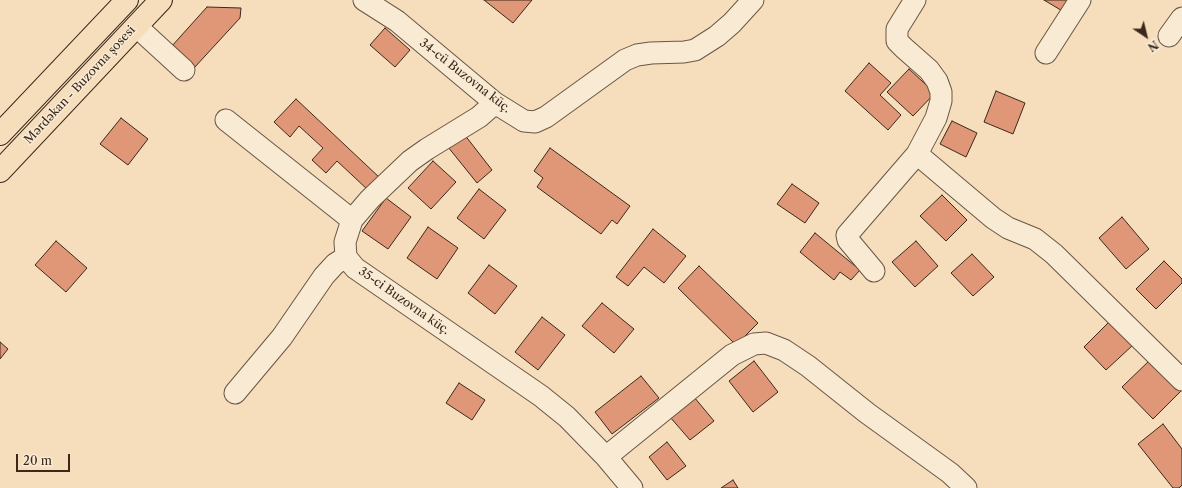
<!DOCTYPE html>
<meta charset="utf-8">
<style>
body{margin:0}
#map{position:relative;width:1182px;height:488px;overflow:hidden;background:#f6debd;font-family:"Libre Caslon Text",serif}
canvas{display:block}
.north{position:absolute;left:1126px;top:16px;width:40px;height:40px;-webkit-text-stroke:3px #f9ead4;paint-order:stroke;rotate:145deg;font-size:11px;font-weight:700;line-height:16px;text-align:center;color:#3a291b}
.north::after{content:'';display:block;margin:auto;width:14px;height:18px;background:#3a291b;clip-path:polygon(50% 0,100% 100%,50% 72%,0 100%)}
.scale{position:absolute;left:16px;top:454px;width:54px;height:18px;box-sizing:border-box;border:2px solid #3a291b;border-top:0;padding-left:5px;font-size:12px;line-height:14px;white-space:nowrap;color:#3a291b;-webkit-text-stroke:3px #f9ead4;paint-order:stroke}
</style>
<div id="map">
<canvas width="1182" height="488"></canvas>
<div class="north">N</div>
<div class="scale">20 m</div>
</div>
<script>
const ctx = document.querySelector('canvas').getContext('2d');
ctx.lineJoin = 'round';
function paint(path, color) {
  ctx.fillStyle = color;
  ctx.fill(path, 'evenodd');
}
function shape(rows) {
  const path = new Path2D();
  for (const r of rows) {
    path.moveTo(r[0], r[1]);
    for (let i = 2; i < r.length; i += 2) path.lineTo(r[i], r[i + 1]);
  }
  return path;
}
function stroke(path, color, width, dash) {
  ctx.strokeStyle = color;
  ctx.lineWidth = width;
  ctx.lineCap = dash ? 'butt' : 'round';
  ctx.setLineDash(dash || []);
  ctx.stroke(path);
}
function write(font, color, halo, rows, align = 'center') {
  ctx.font = font + ' "Libre Caslon Text",serif';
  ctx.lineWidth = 3;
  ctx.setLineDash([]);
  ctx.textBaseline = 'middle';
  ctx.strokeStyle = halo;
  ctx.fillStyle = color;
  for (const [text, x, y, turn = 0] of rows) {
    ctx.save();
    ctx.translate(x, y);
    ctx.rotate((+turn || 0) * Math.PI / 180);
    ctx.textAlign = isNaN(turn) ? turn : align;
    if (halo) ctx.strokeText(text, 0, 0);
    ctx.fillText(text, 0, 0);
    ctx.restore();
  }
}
const building = shape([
 [484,0,532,0,513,23,484,0],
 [1044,0,1072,0,1064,12,1044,0],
 [207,7,241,8,240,18,194,68,171,47,207,7],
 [385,28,410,50,395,67,370,45,385,28],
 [869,63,891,83,880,95,901,115,888,130,845,91,869,63],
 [909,69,935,93,913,116,887,92,909,69],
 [996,91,1025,103,1013,134,984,122,996,91],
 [296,99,380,178,368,190,337,161,326,173,312,160,323,148,299,126,290,137,274,122,296,99],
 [121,118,148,139,128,165,100,144,121,118],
 [952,121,977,133,966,157,940,144,952,121],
 [464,134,492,170,477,183,448,147,464,134],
 [550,148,630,206,617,224,612,220,601,234,537,187,543,178,534,171,550,148],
 [433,161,456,182,431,209,408,188,433,161],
 [792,184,819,203,805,223,777,204,792,184],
 [479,189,506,210,484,239,457,218,479,189],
 [942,195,967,220,946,241,920,216,942,195],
 [386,198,411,217,388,249,362,231,386,198],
 [1122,217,1149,249,1126,269,1099,238,1122,217],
 [428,227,458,248,437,279,407,258,428,227],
 [653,229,686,256,664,283,644,267,628,286,616,277,653,229],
 [815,233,860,270,851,280,840,272,834,280,800,252,815,233],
 [56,241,87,268,66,292,35,265,56,241],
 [916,241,938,266,915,287,892,262,916,241],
 [972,254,994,277,973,296,951,273,972,254],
 [1164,261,1182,279,1182,283,1156,309,1136,289,1164,261],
 [489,265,517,286,495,314,468,293,489,265],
 [699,266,758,323,736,345,678,288,699,266],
 [602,303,634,329,614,353,582,326,602,303],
 [542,317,565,335,538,370,515,352,542,317],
 [1110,321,1133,345,1106,370,1084,347,1110,321],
 [0,342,8,349,0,359,0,342],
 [1150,360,1181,391,1153,419,1122,387,1150,360],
 [754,361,778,392,753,412,729,381,754,361],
 [641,376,659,398,612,434,595,412,641,376],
 [459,383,485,400,472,420,446,403,459,383],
 [694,397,714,421,690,440,670,417,694,397],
 [1163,424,1182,449,1182,485,1179,488,1173,488,1138,444,1163,424],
 [667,442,686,466,667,480,649,457,667,442],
 [733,480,738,488,721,488,733,480]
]);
paint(building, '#df9778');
stroke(building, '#3a291b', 1);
const street = shape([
 [364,0,397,21,495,103,524,121,535,122,546,117,625,60,637,55,651,53,684,52,695,50,717,36,732,23,753,0],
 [136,26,184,70],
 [1169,36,1182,18],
 [1046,53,1080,0],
 [495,103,479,117,427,149,410,161,370,199,352,220,345,242,346,257,355,268,541,396,567,417,606,457,632,488],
 [226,120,352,220],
 [917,154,993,218,1008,228,1035,239,1054,254,1182,380],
 [874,271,848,240,847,235,917,154,936,118,941,101,941,92,937,81,929,70,904,48,897,41,897,29,915,0],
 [235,393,282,337,324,276,335,264,346,257],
 [606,457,732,355,754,344,766,343,784,350,808,366,867,413,950,473,966,488]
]);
const primary = shape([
 [0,134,127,0],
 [0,171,161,0]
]);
stroke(street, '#695644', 23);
stroke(primary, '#3a291b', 24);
stroke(street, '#f9ead4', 21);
stroke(primary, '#f6debd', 22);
write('12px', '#3a291b', '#f9ead4', [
 ["34-cü Buzovna küç.",465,76,38],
 ["Mərdəkan - Buzovna şosesi",80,85,-47],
 ["35-ci Buzovna küç.",404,301,35]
]);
</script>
